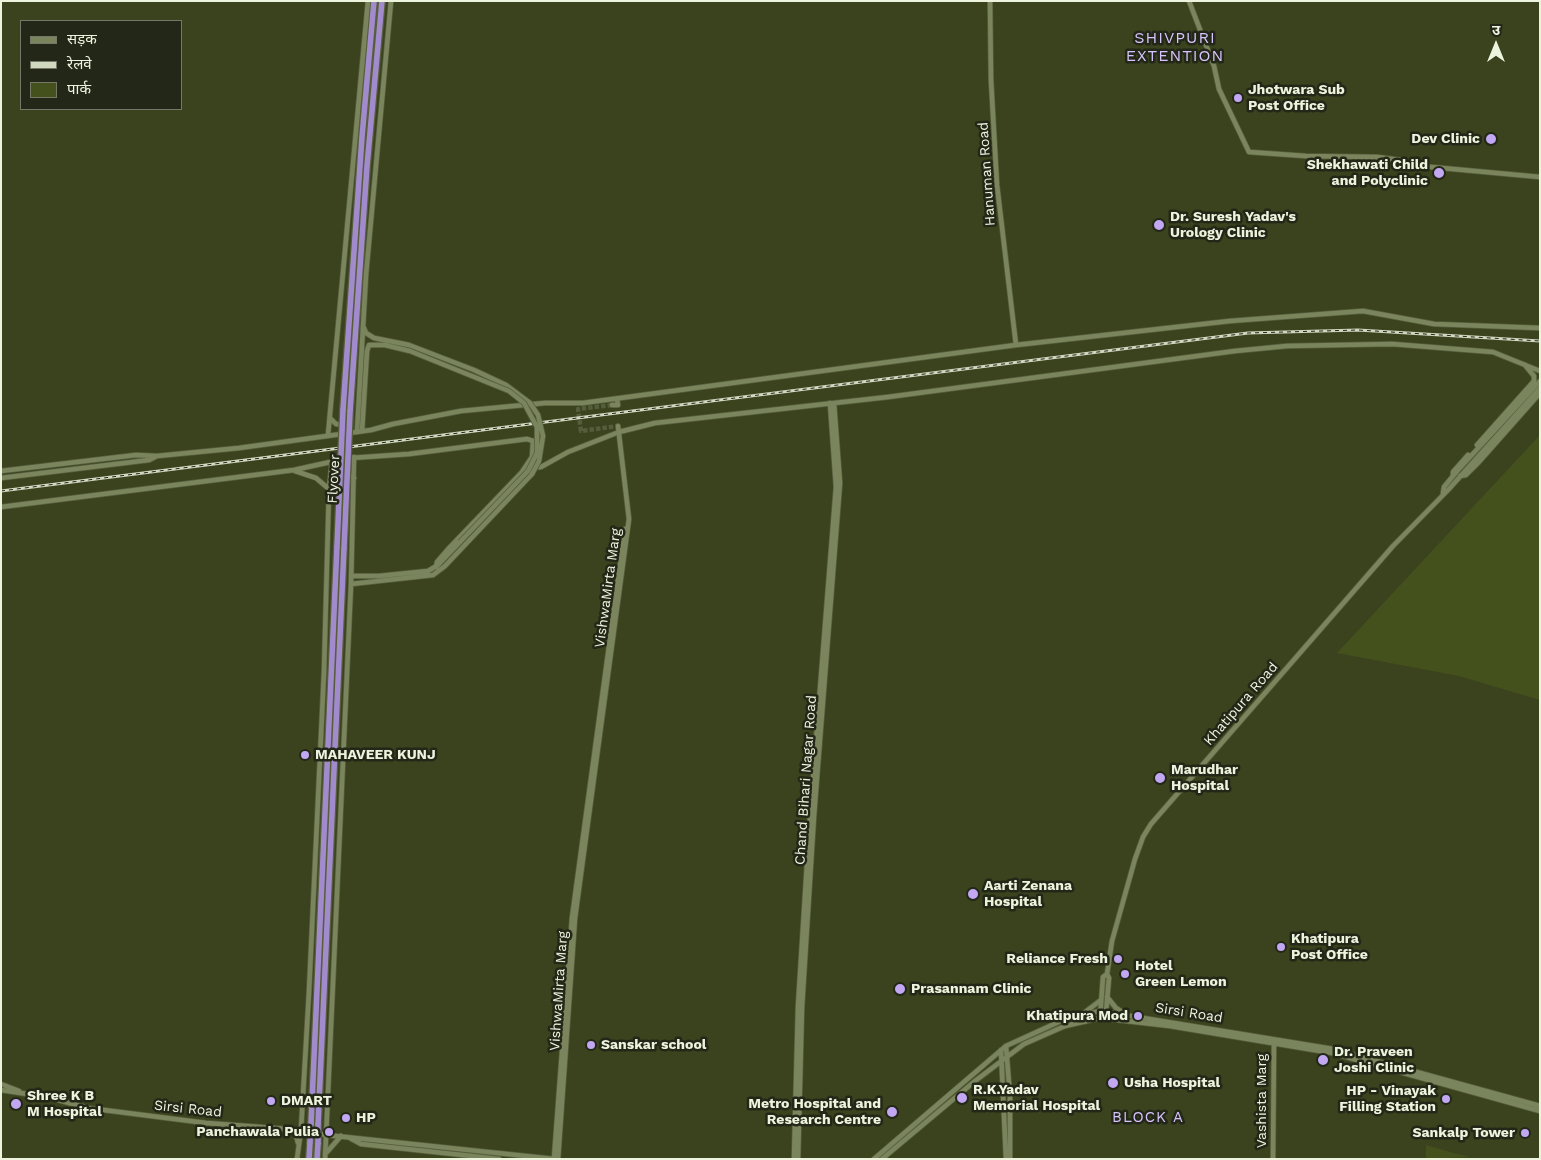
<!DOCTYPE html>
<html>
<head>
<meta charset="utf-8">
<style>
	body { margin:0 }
	#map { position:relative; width:1541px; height:1160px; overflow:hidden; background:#3a431e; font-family:"Work Sans","Noto Sans Devanagari",sans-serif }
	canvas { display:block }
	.frame { position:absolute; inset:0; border:2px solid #edf4de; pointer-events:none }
	.legend { position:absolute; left:20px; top:20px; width:162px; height:90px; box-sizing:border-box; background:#232717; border:1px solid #747967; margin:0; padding:6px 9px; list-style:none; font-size:15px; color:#edf4de }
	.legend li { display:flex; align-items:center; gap:10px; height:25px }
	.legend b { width:25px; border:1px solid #747967 }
	.north { position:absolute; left:1471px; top:20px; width:50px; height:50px; -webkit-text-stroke:4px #232717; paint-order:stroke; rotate:0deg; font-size:14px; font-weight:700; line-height:20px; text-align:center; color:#edf4de }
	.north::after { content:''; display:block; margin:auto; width:18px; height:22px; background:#edf4de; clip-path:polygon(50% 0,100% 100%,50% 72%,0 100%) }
</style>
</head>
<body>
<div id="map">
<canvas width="1541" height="1160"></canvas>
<div class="frame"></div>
<ul class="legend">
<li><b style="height:6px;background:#7b855d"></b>सड़क</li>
<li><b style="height:6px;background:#d1d8c0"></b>रेलवे</li>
<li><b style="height:14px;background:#45511c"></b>पार्क</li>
</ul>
<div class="north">उ</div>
</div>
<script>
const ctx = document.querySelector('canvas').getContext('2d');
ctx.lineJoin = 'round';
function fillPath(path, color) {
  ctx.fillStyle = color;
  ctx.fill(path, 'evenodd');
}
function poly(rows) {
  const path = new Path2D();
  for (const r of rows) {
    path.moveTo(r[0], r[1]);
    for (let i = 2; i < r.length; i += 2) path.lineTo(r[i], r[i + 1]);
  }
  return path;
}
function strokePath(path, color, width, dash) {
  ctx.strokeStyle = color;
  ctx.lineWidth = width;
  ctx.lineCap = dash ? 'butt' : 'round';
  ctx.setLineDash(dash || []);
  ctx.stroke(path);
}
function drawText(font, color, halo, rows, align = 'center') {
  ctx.font = font + ' "Work Sans",sans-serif';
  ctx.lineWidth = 5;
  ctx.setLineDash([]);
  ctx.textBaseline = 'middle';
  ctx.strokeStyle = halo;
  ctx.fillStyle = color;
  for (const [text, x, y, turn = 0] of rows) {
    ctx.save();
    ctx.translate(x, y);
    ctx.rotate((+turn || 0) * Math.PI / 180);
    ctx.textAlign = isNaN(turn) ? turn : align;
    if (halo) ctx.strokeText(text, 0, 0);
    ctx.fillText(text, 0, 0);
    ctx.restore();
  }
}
fillPath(poly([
	[1540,435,1540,700,1459,676,1337,653],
	[1426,1145,1453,1153,1470,1157,1426,1159]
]), '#45511c');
strokePath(poly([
	[612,405,578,409,581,431,618,426]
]), '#555e3b', 4.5, [4.5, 2]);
const secondary = poly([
	[990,1,991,80,997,185,1016,345],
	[1189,1,1214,66,1219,89,1249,152,1306,156,1377,157,1400,160,1409,165,1540,177],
	[364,328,366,333,374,338,409,345,474,370,506,385,530,403],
	[612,405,618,405,617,399],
	[330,418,336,424,343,425],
	[362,431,367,351,369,345,385,345,410,351],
	[357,432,366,275,391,1],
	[328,435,368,1],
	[1477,445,1534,381,1534,376,1525,365],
	[351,458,409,454,527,439,533,441,532,457,522,472,450,547,437,562,436,567],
	[525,468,541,467,568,452,619,432,655,423,888,397,1235,351,1287,346,1392,344,1493,352,1540,371],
	[1,471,136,455,157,456,239,448,371,430,393,424,461,411,545,403,583,403,1016,345,1230,321,1363,311,1434,324,1540,328],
	[295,471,316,478,329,489],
	[332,476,337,472,345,471,354,478],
	[1453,476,1453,472,1468,455],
	[1460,476,1466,475,1478,463,1540,393],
	[1,478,149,460,157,456],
	[1443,493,1444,487,1458,470,1540,381],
	[1,507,294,470,344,459],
	[351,576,379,576,428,571,438,565,460,542],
	[351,584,433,575,445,566,532,474],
	[1107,997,1116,1008,1124,1013],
	[1106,1012,1109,978,1107,974],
	[1084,1013,1101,1000],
	[1100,1018,1103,977,1107,974,1112,941,1135,859,1143,837,1151,824,1393,546,1448,490,1540,388],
	[1006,1046,1010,1096,1010,1159],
	[1001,1050,1006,1159],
	[1,1084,19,1091],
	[1,1090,47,1097,88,1108,206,1123,301,1130,326,1135,554,1159],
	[289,1129,296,1135,298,1143],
	[350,1138,361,1144,499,1159],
	[327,1152,341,1136],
	[297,1159,301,1130,309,992,324,672,329,489,332,461],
	[325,1159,351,584,354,457],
	[554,1159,572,918,625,529],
	[558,1159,575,918,629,519,618,426],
	[794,1159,798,1007,810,816,836,487,830,403],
	[798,1159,802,1007,814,816,840,483,834,403],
	[874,1159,1006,1046,1063,1020,1100,1011,1333,1049,1540,1106],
	[882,1159,975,1081,1024,1044,1065,1026,1100,1018,1170,1026,1332,1053,1540,1111],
	[1273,1159,1274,1042]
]);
const highway = poly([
	[343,410,362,137,374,1],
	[350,412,367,166,382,1],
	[311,1124,337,546],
	[318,1125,344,548],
	[309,1159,310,1142],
	[317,1159,318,1143]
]);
strokePath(secondary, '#575e3c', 6);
strokePath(highway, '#575e3c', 8);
strokePath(secondary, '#7b855d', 4.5);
strokePath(highway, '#a28bcd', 5.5);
const rail = poly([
	[1,491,1248,333,1358,330,1540,341]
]);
strokePath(rail, '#d1d8c0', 3);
strokePath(rail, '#232717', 1, [4]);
const secondaryBridge = poly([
	[410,351,509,391,524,403,537,427,537,453,528,471,460,542],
	[530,403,538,415,543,436,539,461,532,474]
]);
const highwayBridge = poly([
	[337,546,343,410],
	[344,548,350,412],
	[310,1142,311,1124],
	[318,1143,318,1125]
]);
strokePath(secondaryBridge, '#575e3c', 6, []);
strokePath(highwayBridge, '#575e3c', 8, []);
strokePath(secondaryBridge, '#7b855d', 4.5);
strokePath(highwayBridge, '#a28bcd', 5.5);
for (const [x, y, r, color] of [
	[1238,98,5,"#c2a8f2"],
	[1491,139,6,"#c2a8f2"],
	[1439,173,6,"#c2a8f2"],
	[1159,225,6,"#c2a8f2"],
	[305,755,5,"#c2a8f2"],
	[1160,778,6,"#c2a8f2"],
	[973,894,6,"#c2a8f2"],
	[1281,947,5,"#c2a8f2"],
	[1118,959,5,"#c2a8f2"],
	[1125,974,5,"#c2a8f2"],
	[900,989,6,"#c2a8f2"],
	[1138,1016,5,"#c2a8f2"],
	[591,1045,5,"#c2a8f2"],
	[1323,1060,6,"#c2a8f2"],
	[1113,1083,6,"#c2a8f2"],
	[962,1098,6,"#c2a8f2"],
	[1446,1099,5,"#c2a8f2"],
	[271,1101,5,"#c2a8f2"],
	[16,1104,6,"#c2a8f2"],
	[892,1112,6,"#c2a8f2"],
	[346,1118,5,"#c2a8f2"],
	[329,1132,5,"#c2a8f2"],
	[1525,1133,5,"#c2a8f2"]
]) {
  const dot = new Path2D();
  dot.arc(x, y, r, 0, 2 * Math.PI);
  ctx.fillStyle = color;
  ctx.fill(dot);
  strokePath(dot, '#232717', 2);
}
drawText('bold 14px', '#edf4de', '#232717', [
	["Jhotwara Sub",1248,90],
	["Post Office",1248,106],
	["Dev Clinic",1480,139,"right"],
	["Shekhawati Child",1428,165,"right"],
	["and Polyclinic",1428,181,"right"],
	["Dr. Suresh Yadav's",1170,217],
	["Urology Clinic",1170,233],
	["MAHAVEER KUNJ",315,755],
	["Marudhar",1171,770],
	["Hospital",1171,786],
	["Aarti Zenana",984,886],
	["Hospital",984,902],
	["Khatipura",1291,939],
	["Post Office",1291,955],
	["Reliance Fresh",1108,959,"right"],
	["Hotel",1135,966],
	["Green Lemon",1135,982],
	["Prasannam Clinic",911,989],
	["Khatipura Mod",1128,1016,"right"],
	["Sanskar school",601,1045],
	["Dr. Praveen",1334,1052],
	["Joshi Clinic",1334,1068],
	["Usha Hospital",1124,1083],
	["R.K.Yadav",973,1090],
	["Memorial Hospital",973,1106],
	["HP - Vinayak",1436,1091,"right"],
	["Filling Station",1436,1107,"right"],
	["Shree K B",27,1096],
	["M Hospital",27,1112],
	["DMART",281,1101],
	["Metro Hospital and",881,1104,"right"],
	["Research Centre",881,1120,"right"],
	["HP",356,1118],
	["Panchawala Pulia",319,1132,"right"],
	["Sankalp Tower",1515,1133,"right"]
], 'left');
drawText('14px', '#edf4de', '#232717', [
	["Hanuman Road",987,174,-94],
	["Flyover",334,479,-87],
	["VishwaMirta Marg",608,588,-82],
	["Khatipura Road",1241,704,-49],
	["Chand Bihari Nagar Road",806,780,-86],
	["VishwaMirta Marg",559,991,-86],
	["Sirsi Road",1189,1013,9],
	["Vashista Marg",1262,1101,-90],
	["Sirsi Road",188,1109,6]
]);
ctx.letterSpacing = '1px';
drawText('15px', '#d7c4fc', '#232717', [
	["BLOCK A",1148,1118]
]);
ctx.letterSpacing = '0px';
ctx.letterSpacing = '1px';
drawText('16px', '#d7c4fc', '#232717', [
	["SHIVPURI",1175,38],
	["EXTENTION",1175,56]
]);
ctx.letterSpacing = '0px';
</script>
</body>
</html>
